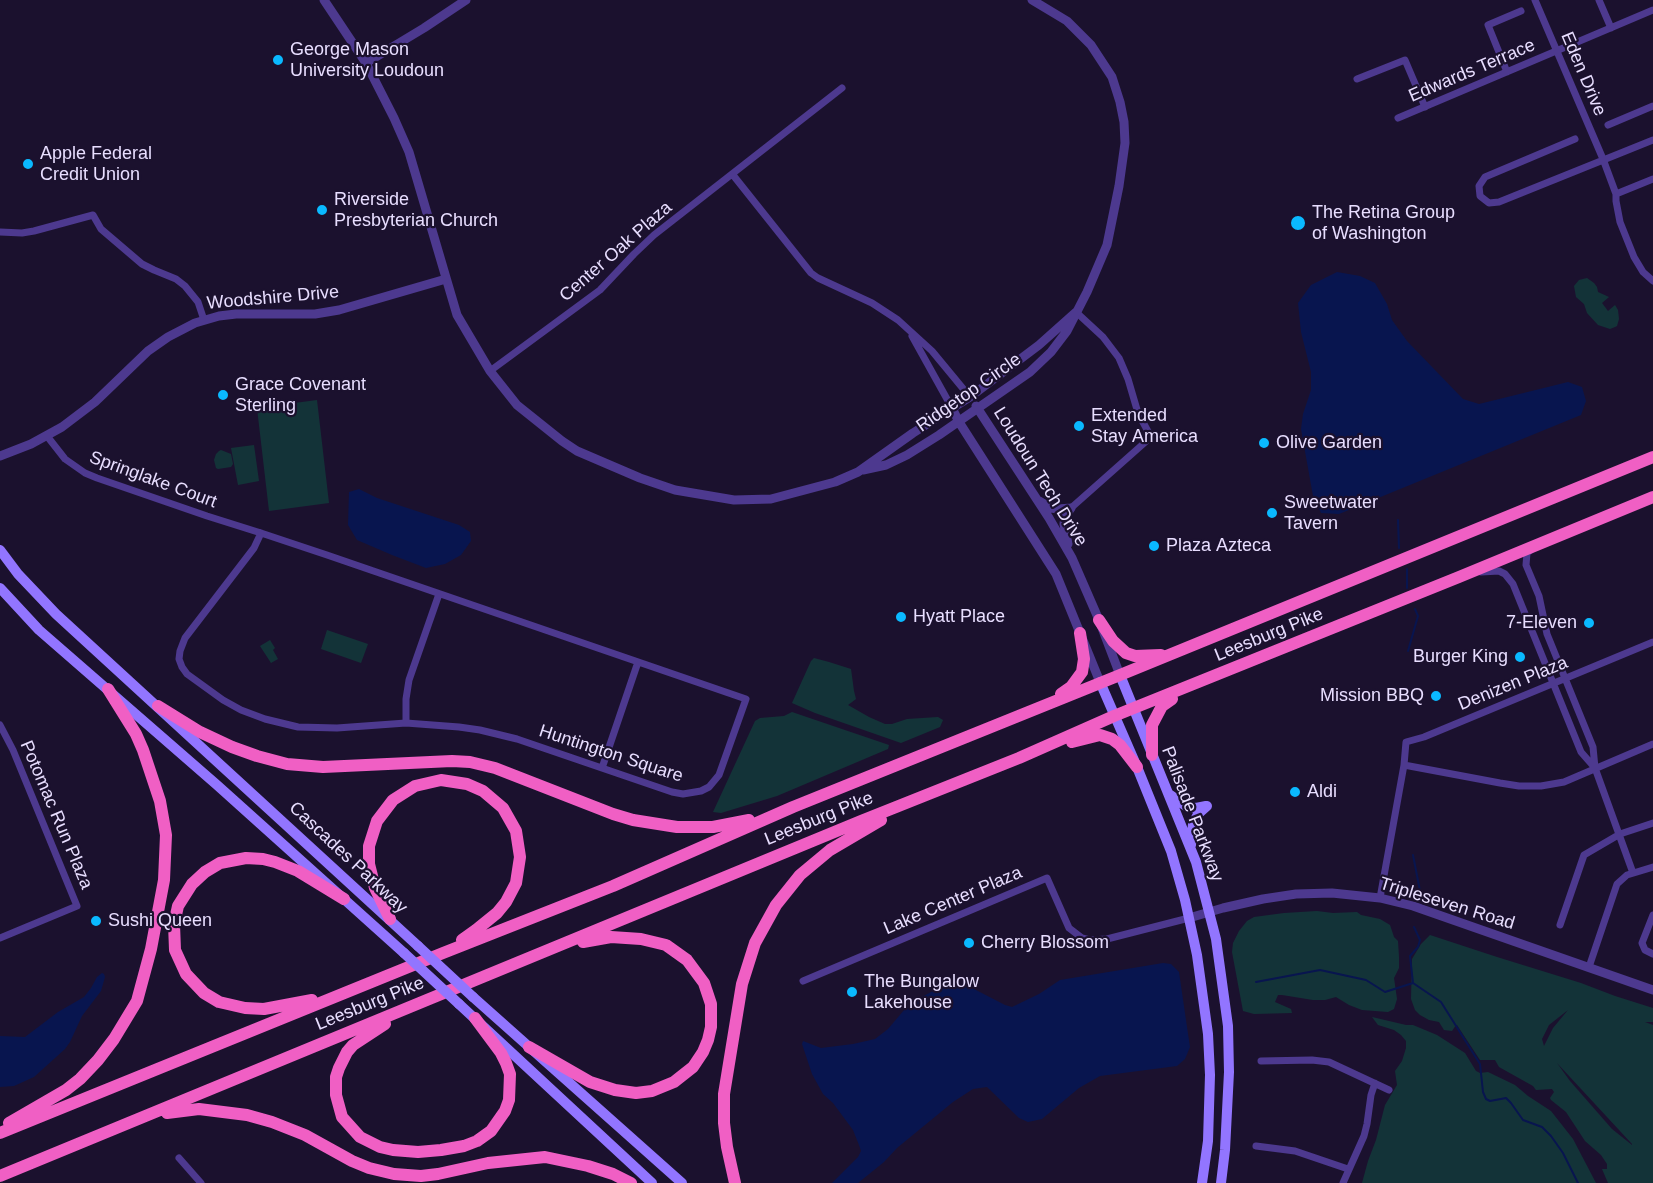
<!DOCTYPE html>
<html>
<head>
<meta charset="utf-8">
<style>
	body { margin:0 }
	canvas { display:block; background:#1b112e }
</style>
</head>
<body>
<canvas width="1653" height="1183"></canvas>
<script>
const ctx = document.querySelector('canvas').getContext('2d');
ctx.lineJoin = 'round';
function fillPath(path, color) {
  ctx.fillStyle = color;
  ctx.fill(path, 'evenodd');
}
function poly(rows) {
  const path = new Path2D();
  for (const r of rows) {
    path.moveTo(r[0], r[1]);
    for (let i = 2; i < r.length; i += 2) path.lineTo(r[i], r[i + 1]);
  }
  return path;
}
function strokePath(path, color, width, dash) {
  ctx.strokeStyle = color;
  ctx.lineWidth = width;
  ctx.lineCap = dash ? 'butt' : 'round';
  ctx.setLineDash(dash || []);
  ctx.stroke(path);
}
function drawText(font, color, halo, rows, align = 'center') {
  ctx.font = font + ' Helvetica,sans-serif';
  ctx.lineWidth = 4.5;
  ctx.setLineDash([]);
  ctx.textBaseline = 'middle';
  ctx.strokeStyle = halo;
  ctx.fillStyle = color;
  for (const [text, x, y, turn = 0] of rows) {
    ctx.save();
    ctx.translate(x, y);
    ctx.rotate((+turn || 0) * Math.PI / 180);
    ctx.textAlign = isNaN(turn) ? turn : align;
    if (halo) ctx.strokeText(text, 0, 0);
    ctx.fillText(text, 0, 0);
    ctx.restore();
  }
}
fillPath(poly([
	[1587,278,1594,283,1597,287,1598,292,1609,297,1602,303,1608,311,1615,305,1618,310,1619,319,1617,326,1615,327,1610,329,1598,325,1587,313,1584,304,1576,297,1574,286,1579,280],
	[317,400,329,503,269,511,257,408],
	[254,445,259,481,238,485,231,448],
	[221,450,231,454,233,464,231,467,218,469,216,468,214,460,216,454,219,451],
	[327,630,368,644,361,663,321,649],
	[270,640,275,648,273,650,278,659,271,663,260,646],
	[814,658,829,662,851,669,854,691,856,699,848,705,869,717,885,724,892,724,907,719,938,717,943,720,940,727,901,743,815,713,792,703,811,661],
	[792,712,889,745,888,749,777,796,721,813,713,812,755,721,760,718,784,716],
	[1317,911,1333,913,1357,912,1361,915,1380,919,1390,925,1394,937,1398,941,1399,957,1399,968,1394,978,1397,999,1394,1009,1388,1012,1362,1010,1349,1005,1336,997,1325,1000,1313,1000,1282,995,1278,995,1275,1002,1291,1009,1292,1013,1254,1014,1243,1011,1232,952,1233,943,1239,931,1247,921,1254,917,1284,913],
	[1430,935,1497,957,1581,983,1615,996,1653,1008,1653,1022,1645,1022,1653,1025,1653,1183,1608,1183,1602,1169,1607,1169,1607,1164,1601,1155,1585,1141,1566,1112,1551,1100,1550,1098,1554,1092,1552,1089,1536,1090,1533,1086,1499,1067,1495,1060,1480,1060,1457,1025,1456,1025,1452,1031,1444,1030,1439,1022,1429,1020,1420,1015,1415,1010,1411,999,1412,959,1421,944],
	[1568,1010,1553,1028,1544,1046,1542,1039,1549,1025],
	[1557,1063,1632,1144,1632,1145,1612,1129,1570,1081],
	[1372,1017,1406,1025,1413,1025,1437,1035,1465,1053,1476,1071,1480,1073,1488,1072,1515,1085,1528,1096,1551,1111,1573,1139,1596,1183,1362,1183,1368,1161,1376,1140,1385,1105,1397,1085,1395,1071,1402,1061,1406,1048,1406,1041,1401,1035,1394,1030,1378,1025]
]), '#133338');
fillPath(poly([
	[1337,272,1360,276,1375,283,1387,304,1392,320,1407,341,1463,399,1479,404,1568,382,1582,387,1586,401,1581,415,1339,514,1321,513,1313,496,1301,429,1303,414,1311,390,1311,372,1301,332,1298,303,1311,285],
	[359,489,377,498,459,525,470,532,471,541,461,555,445,564,426,568,392,555,357,540,348,525,349,492],
	[1163,963,1171,964,1179,972,1187,1027,1190,1047,1185,1059,1177,1066,1100,1076,1079,1088,1042,1119,1028,1122,1019,1118,987,1087,973,1089,953,1102,897,1148,884,1162,858,1183,832,1183,858,1157,861,1151,859,1145,853,1130,833,1103,823,1094,812,1074,802,1044,803,1041,821,1048,853,1044,875,1039,888,1029,910,1003,935,990,945,987,957,985,974,989,1005,1005,1012,1007,1039,994,1060,980],
	[102,973,104,974,105,977,101,991,82,1016,70,1042,65,1049,34,1077,14,1086,0,1087,0,1036,25,1037,58,1012,84,997,91,988,97,977]
]), '#08154f');
strokePath(poly([
	[1398,520,1399,548],
	[1407,588,1407,569],
	[1408,651,1418,616,1415,609],
	[1413,855,1420,891],
	[1414,927,1420,940,1418,947,1410,956,1413,983,1441,1002,1480,1064,1483,1092,1486,1099,1490,1101,1506,1098,1511,1103,1523,1120,1542,1127,1551,1136,1563,1153,1578,1183],
	[1256,982,1320,970,1366,980,1385,992,1413,983]
]), '#08154f', 2);
strokePath(poly([
	[1535,0,1603,159,1616,194,1616,201,1620,222,1634,257,1643,272,1653,281],
	[1599,0,1611,28],
	[1507,72,1488,25,1521,11],
	[1357,79,1405,60,1425,107],
	[1398,118,1653,10],
	[1608,125,1653,106],
	[1575,139,1485,177,1479,186,1480,196,1489,203,1499,202,1653,140],
	[733,175,811,273,818,278,872,303,898,320,932,351,970,397],
	[1616,194,1653,179],
	[0,232,22,233,34,231,93,215,101,229,142,264,154,270,176,279,185,286,198,302,204,320],
	[912,336,952,408],
	[490,371,600,290,634,254,654,235,842,88],
	[47,436,65,459,85,473,97,478,207,516,261,533,327,555,746,699,719,775,709,787,701,791,683,794,672,792,517,739,480,730,459,727,406,723,337,728,298,727,265,719,241,710,223,700,187,674,182,667,179,659,180,651,185,638,254,548,261,533],
	[1071,508,1151,437,1138,413,1128,379,1119,358,1103,337,1076,312],
	[1531,550,1527,553,1526,565,1539,596,1547,634,1593,747,1595,768,1633,873],
	[1481,572,1499,571,1505,574,1513,584,1581,752,1595,768],
	[406,723,406,699,409,680,439,594],
	[0,725,13,750,77,906,0,938],
	[1404,765,1406,742,1424,737,1653,642],
	[602,768,638,662],
	[1380,898,1404,765,1500,783,1519,786,1541,786,1564,782,1653,744],
	[1653,915,1642,943,1645,950,1653,954],
	[1560,925,1584,855,1620,834,1653,823],
	[1589,967,1617,884,1627,875,1653,867],
	[803,981,1047,878,1069,928,1082,938,1090,940,1107,939,1189,918],
	[1261,1061,1312,1060,1329,1062,1389,1090],
	[1256,1146,1295,1151,1348,1169],
	[179,1158,201,1183],
	[1343,1183,1364,1136,1367,1124,1371,1095,1375,1083]
]), '#4d398f', 7);
strokePath(poly([
	[324,0,366,63,394,118,409,152,457,315,490,371,517,405,562,441,577,451,640,478,675,490,734,500,771,499,835,482,858,472,913,433,970,397,1039,345,1076,312],
	[366,63,424,28,466,0],
	[976,406,1049,518,1072,558,1099,620,1120,675],
	[952,408,959,422,1056,574,1100,682],
	[0,456,31,444,62,427,95,402,148,351,168,337,195,323,219,316,236,314,315,314,339,310,446,279],
	[863,470,886,465,907,455,939,435,1030,372,1051,352,1067,331,1087,292,1107,245,1119,186,1125,143,1124,122,1120,102,1112,77,1091,45,1067,21,1032,0],
	[1039,501,1051,508,1058,509,1071,508],
	[1068,544,1064,524,1065,516,1071,508],
	[1189,918,1223,908,1263,899,1296,894,1332,893,1380,898,1413,906,1653,990]
]), '#4d398f', 9);
strokePath(poly([
	[0,550,18,574,56,614,418,946],
	[0,588,39,630,217,785,404,953],
	[1120,675,1196,862,1216,939,1228,1026,1229,1072,1225,1150,1221,1183],
	[1100,682,1137,767,1171,851,1185,900,1197,955,1208,1034,1210,1075,1208,1141,1202,1183],
	[1169,794,1187,807,1196,808,1206,806],
	[1191,845,1193,824,1198,814,1207,806],
	[473,997,682,1183],
	[459,1004,652,1183]
]), '#9275ff', 10);
strokePath(poly([
	[1099,620,1113,641,1126,653,1135,656,1161,655],
	[1061,694,1071,687,1082,672,1084,659,1080,633],
	[158,706,200,732,232,747,257,756,287,764,323,767,452,761,470,762,495,768,613,814,633,820,677,827,713,827,749,820],
	[1072,742,1100,735,1112,739,1120,745,1137,767],
	[1152,755,1152,725,1162,706,1172,699],
	[390,919,375,888,369,864,369,846,377,821,393,800,415,786,441,780,467,784,483,791,503,808,516,831,520,857,516,883,506,902,497,913,476,930,462,940],
	[312,1000,264,1009,245,1008,219,1002,204,993,186,974,175,950,174,924,178,906,192,884,205,872,220,863,246,858,263,859,275,862,298,871,344,899],
	[385,1024,353,1045,347,1052,339,1068,336,1077,336,1095,342,1117,360,1137,380,1147,393,1150,418,1152,441,1150,464,1146,477,1141,491,1131,505,1111,509,1100,510,1074,506,1063,501,1053,475,1018],
	[529,1047,590,1082,615,1090,636,1093,652,1091,674,1082,693,1067,703,1052,708,1040,711,1027,711,1004,704,983,687,960,666,945,641,939,611,937,583,942],
	[167,1113,199,1109,247,1115,272,1122,305,1135,352,1161,369,1168,394,1174,421,1176,438,1174,488,1163,545,1157,588,1166,613,1174,631,1183],
	[9,1123,66,1090,80,1079,98,1060,114,1039,137,1001,151,949,164,880,166,835,160,801,143,750,136,734,108,689],
	[0,1133,443,953,613,886,793,807,1120,675,1653,457],
	[0,1176,861,821,1019,758,1114,716,1459,577,1653,497],
	[735,1183,727,1147,724,1123,724,1094,742,984,755,943,776,905,800,875,830,850,881,820]
]), '#f05fc4', 12);
strokePath(poly([
	[418,946,473,997],
	[404,953,459,1004]
]), '#9275ff', 10);
for (const [x, y, r, color] of [
	[278,60,6,"#0ab9ff"],
	[28,164,6,"#0ab9ff"],
	[322,210,6,"#0ab9ff"],
	[1298,223,8,"#0ab9ff"],
	[223,395,6,"#0ab9ff"],
	[1079,426,6,"#0ab9ff"],
	[1264,443,6,"#0ab9ff"],
	[1272,513,6,"#0ab9ff"],
	[1154,546,6,"#0ab9ff"],
	[901,617,6,"#0ab9ff"],
	[1589,623,6,"#0ab9ff"],
	[1520,657,6,"#0ab9ff"],
	[1436,696,6,"#0ab9ff"],
	[1295,792,6,"#0ab9ff"],
	[96,921,6,"#0ab9ff"],
	[969,943,6,"#0ab9ff"],
	[852,992,6,"#0ab9ff"]
]) {
  const dot = new Path2D();
  dot.arc(x, y, r, 0, 2 * Math.PI);
  ctx.fillStyle = color;
  ctx.fill(dot);
  strokePath(dot, '#1b112e', 2);
}
drawText('18px', '#e8deff', '#1b112e', [
	["George Mason",290,50],
	["University Loudoun",290,71],
	["Apple Federal",40,154],
	["Credit Union",40,175],
	["Riverside",334,200],
	["Presbyterian Church",334,221],
	["The Retina Group",1312,213],
	["of Washington",1312,234],
	["Grace Covenant",235,385],
	["Sterling",235,406],
	["Extended",1091,416],
	["Stay America",1091,437],
	["Olive Garden",1276,443],
	["Sweetwater",1284,503],
	["Tavern",1284,524],
	["Plaza Azteca",1166,546],
	["Hyatt Place",913,617],
	["7-Eleven",1577,623,"right"],
	["Burger King",1508,657,"right"],
	["Mission BBQ",1424,696,"right"],
	["Aldi",1307,792],
	["Sushi Queen",108,921],
	["Cherry Blossom",981,943],
	["The Bungalow",864,982],
	["Lakehouse",864,1003]
], 'left');
drawText('18px', '#e8deff', '#1b112e', [
	["Edwards Terrace",1472,71,-23],
	["Eden Drive",1583,74,67],
	["Center Oak Plaza",616,252,-41],
	["Woodshire Drive",273,298,-5],
	["Ridgetop Circle",969,393,-35],
	["Loudoun Tech Drive",1040,477,58],
	["Springlake Court",153,480,20],
	["Leesburg Pike",1269,635,-22],
	["Denizen Plaza",1513,684,-22],
	["Huntington Square",611,754,18],
	["Palisade Parkway",1192,814,69],
	["Potomac Run Plaza",56,815,67],
	["Leesburg Pike",819,819,-22],
	["Cascades Parkway",348,858,43],
	["Lake Center Plaza",953,901,-23],
	["Tripleseven Road",1447,904,17],
	["Leesburg Pike",370,1004,-22]
]);
</script>
</body>
</html>
